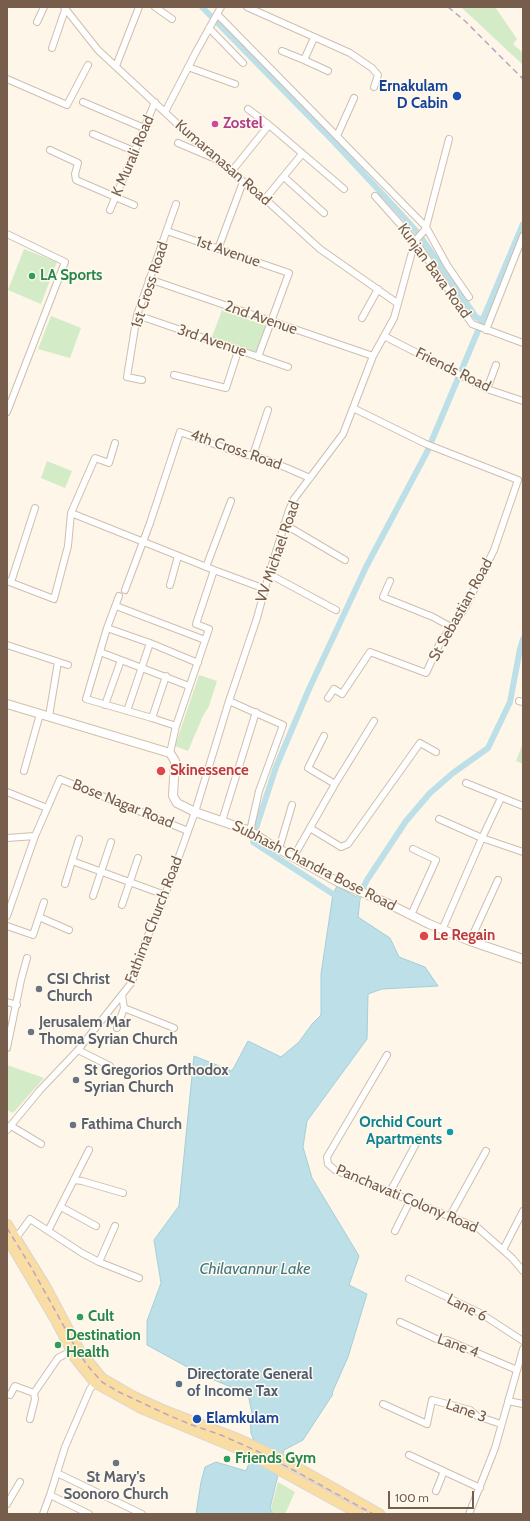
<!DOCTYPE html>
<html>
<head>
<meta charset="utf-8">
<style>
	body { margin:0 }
	#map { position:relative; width:530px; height:1521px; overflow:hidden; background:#fdf6e9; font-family:Cabin,sans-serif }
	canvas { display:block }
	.frame { position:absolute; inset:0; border:8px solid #775d4c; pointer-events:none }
	.scale { position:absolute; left:388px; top:1491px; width:86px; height:18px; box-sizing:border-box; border:2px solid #775d4c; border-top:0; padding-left:5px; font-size:12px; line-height:14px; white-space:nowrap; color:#775d4c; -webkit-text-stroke:3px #fffaef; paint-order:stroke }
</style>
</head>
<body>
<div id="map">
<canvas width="530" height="1521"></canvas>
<div class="frame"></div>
<div class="scale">100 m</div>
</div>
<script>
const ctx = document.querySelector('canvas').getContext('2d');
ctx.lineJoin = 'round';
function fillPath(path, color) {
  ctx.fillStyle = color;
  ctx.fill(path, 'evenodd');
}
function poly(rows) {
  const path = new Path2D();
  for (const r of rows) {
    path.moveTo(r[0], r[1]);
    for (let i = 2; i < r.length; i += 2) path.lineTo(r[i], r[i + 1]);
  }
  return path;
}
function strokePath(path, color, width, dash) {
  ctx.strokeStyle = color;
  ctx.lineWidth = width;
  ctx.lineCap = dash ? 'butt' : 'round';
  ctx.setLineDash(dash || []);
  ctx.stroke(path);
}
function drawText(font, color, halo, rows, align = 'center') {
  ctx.font = font + ' Cabin,sans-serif';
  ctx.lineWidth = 3;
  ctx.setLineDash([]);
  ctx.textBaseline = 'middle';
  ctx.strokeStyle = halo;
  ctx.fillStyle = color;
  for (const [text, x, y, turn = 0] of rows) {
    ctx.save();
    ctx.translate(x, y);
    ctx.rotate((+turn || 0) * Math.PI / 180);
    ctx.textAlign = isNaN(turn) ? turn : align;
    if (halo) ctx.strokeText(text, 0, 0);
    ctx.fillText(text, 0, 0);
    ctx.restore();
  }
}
fillPath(poly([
	[461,7,495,7,517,39,513,44,523,53,523,65],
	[24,249,57,262,41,304,8,290],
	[222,310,266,326,257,351,255,352,212,337],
	[51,316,81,328,70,358,38,349],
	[47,461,72,471,65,488,41,478],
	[199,675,217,681,209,706,203,716,188,751,175,746],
	[523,743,523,764,516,761],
	[7,1065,44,1078,13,1113,7,1110],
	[278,1482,295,1492,285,1514,274,1514,271,1508]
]), '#d4ebc7');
const water = poly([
	[337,886,360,899,358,917,390,938,399,957,425,967,438,986,382,989,368,994,367,1039,307,1121,303,1147,312,1178,359,1256,349,1285,367,1294,348,1357,332,1393,333,1394,303,1440,284,1450,270,1508,273,1514,196,1514,201,1482,205,1467,216,1462,246,1471,256,1446,251,1433,250,1418,252,1413,248,1394,202,1375,147,1345,147,1321,161,1283,154,1240,179,1206,194,1056,232,1071,248,1041,281,1057,299,1042,312,1024,321,1015,321,974,333,894,337,886]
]);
fillPath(water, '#bddfe7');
strokePath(water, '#a3ced9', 1);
strokePath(poly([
	[202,7,334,142,400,213,418,233,476,317,482,320],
	[333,894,253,842,257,825,276,767,309,689,366,567,427,452,523,224],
	[358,898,367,880,406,821,430,793,453,773,488,748,510,702,520,649,523,639]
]), '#bddfe7', 6);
const street = poly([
	[64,7,98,50,214,158,265,199,320,249,397,303],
	[155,7,172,19],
	[247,7,350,53,372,68,378,75,374,87],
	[218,15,426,227,447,265,469,297],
	[37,22,44,7],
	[209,28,243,63],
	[52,48,66,7],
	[282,51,304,60,314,38],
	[304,60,328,71],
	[116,66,139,7],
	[188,67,235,84],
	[7,79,67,105,88,65],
	[83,102,144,128],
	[248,109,269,125,344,189],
	[165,112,196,52,221,7],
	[93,134,134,151],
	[337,136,354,98],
	[178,143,211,157],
	[50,150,78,163,75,174,76,180,134,205],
	[231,172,269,125],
	[284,177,324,213],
	[375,196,415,241,472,324,523,343],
	[265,199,302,154],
	[110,210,155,102],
	[167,231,289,273,258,357],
	[7,234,65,262,7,412],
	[218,249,243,182],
	[149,279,373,356],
	[137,315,288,367],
	[362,318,378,289],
	[486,330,523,236],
	[384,336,487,389,523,401],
	[174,375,226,388,238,351],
	[142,380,127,377,137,315,176,204],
	[487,389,496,365],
	[253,455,268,410],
	[71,513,214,570,265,589],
	[284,524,345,560],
	[206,567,231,501],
	[269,574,336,610],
	[7,581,54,599,68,546,71,513,95,458,109,463,115,443],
	[390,581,383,597,433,617,451,627],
	[11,582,35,508],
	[170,585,178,556],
	[125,590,150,523,180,432,245,455,253,455,287,468,310,478],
	[119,596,107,628,86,699,152,718,176,726],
	[116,606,205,640],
	[107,628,150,643,198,663],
	[7,645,68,665],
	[100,652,189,686],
	[328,698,334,689,342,694,370,652,426,673,440,643,465,608,494,550,518,480,426,444,353,408],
	[229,701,283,725,259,791,250,831],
	[519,701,523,702],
	[105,705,121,660],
	[127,711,150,643],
	[49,716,58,662],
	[152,718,166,676],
	[324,736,308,768,335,784],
	[170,753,176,726,209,629,196,624,214,570],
	[24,771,40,714],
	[466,783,523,806],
	[7,792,47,808],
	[439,819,482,838,523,852],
	[222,821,256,712],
	[310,828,341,847,348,844,420,743,436,752],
	[7,838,35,836],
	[79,839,72,861,165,895],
	[279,849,292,805],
	[294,856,335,784,374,721],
	[65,884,72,861],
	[93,896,111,842],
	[122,905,138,858],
	[411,915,436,860,413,849],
	[7,916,35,836,60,779,188,831],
	[39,917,69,930],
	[7,926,33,935,44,902],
	[442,930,482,838,501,798],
	[470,941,498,880],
	[7,1002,17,1005],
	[124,1008,174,1028],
	[117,1028,124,1008,122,995],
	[7,1048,21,980,27,958],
	[78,1050,110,1066],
	[387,1055,327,1157,328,1164,335,1170,478,1228,512,1258,523,1271],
	[11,1126,41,1144],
	[7,1130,40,1090,78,1050,132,982,144,945,165,895,195,812,229,701,257,618,269,574,289,510,294,499,343,434,373,356,394,318,415,241,424,231,426,227,449,139],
	[74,1180,82,1181,123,1193],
	[390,1192,419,1138],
	[61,1207,96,1226],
	[450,1216,486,1151],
	[48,1231,89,1150],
	[395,1231,410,1201],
	[16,1238,30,1219,82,1253,99,1262,139,1278],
	[503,1250,523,1211],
	[99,1262,115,1226],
	[409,1279,480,1313,523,1341],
	[400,1322,441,1341,447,1340,517,1370],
	[7,1394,10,1395,15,1386,34,1393],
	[508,1401,523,1404],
	[383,1404,427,1424,432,1400,470,1410,477,1416,501,1424],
	[30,1419,35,1399,34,1393,58,1358,71,1351],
	[409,1455,480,1488],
	[57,1473,142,1514],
	[436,1491,444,1471],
	[50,1495,89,1514],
	[7,1504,20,1482],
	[43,1514,50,1495,65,1447,90,1389,95,1383],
	[469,1514,495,1448,523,1349]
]);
const secondary = poly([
	[7,704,170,753,175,761,173,796,177,803,195,812,250,831,268,843,338,882,387,903,429,924,470,941,523,959]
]);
const primary = poly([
	[7,1224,46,1287,80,1351,102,1378,133,1396,166,1411,241,1440,286,1461,380,1514],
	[7,1238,56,1321,75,1358,95,1383,142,1409,248,1453,359,1514]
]);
strokePath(street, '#cfbeae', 8);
strokePath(secondary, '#d2bfac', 10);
strokePath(primary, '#dcd5d0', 11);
strokePath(street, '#fff', 6);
strokePath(secondary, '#fff', 8);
strokePath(primary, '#fadda2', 9);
strokePath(poly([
	[448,7,465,21,523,79],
	[7,1228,31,1267,77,1350,87,1365,102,1382,119,1392,168,1415,192,1425,221,1435,257,1451,297,1472,373,1514]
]), '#b9a6c7', 1.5, [6, 4]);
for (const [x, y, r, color] of [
	[457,96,5,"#1a4fb4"],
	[215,124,4,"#d1479c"],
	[32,276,4,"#2e9e5b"],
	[161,771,5,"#e0444e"],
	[424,936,5,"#e0444e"],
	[39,989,4,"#6b7280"],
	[31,1032,4,"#6b7280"],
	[76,1080,4,"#6b7280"],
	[73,1125,4,"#6b7280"],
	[450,1132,4,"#0f9aa8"],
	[80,1317,4,"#2e9e5b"],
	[58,1345,4,"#2e9e5b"],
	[179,1384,4,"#5c6f8a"],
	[197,1419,5,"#1a4fb4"],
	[227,1459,4,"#2e9e5b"],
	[116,1463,4,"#6b7280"]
]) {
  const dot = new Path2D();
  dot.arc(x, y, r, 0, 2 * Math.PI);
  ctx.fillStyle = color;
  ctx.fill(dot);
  strokePath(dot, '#fffaef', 1.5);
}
drawText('bold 15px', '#164399', '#fffaef', [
	["Ernakulam",448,87],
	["D Cabin",448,104],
	["Elamkulam",206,1419,"left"]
], 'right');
drawText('bold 15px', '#b23c85', '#fffaef', [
	["Zostel",223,124]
], 'left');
drawText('15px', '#775d4c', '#fffaef', [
	["K Murali Road",133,156,-67],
	["Kumaranasan Road",223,163,41],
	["1st Avenue",228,252,19],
	["Kunjan Bava Road",434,271,54],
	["1st Cross Road",150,285,-72],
	["2nd Avenue",261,318,19],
	["3rd Avenue",212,341,19],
	["Friends Road",453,370,26],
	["4th Cross Road",236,450,19],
	["VV Michael Road",278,552,-71],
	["St Sebastian Road",461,610,-61],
	["Bose Nagar Road",123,804,22],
	["Subhash Chandra Bose Road",314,866,27],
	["Fathima Church Road",154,920,-69],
	["Panchavati Colony Road",407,1199,23],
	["Lane 6",467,1308,27],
	["Lane 4",458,1346,20],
	["Lane 3",466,1411,20]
]);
drawText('bold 15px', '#27864d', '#fffaef', [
	["LA Sports",40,276],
	["Cult",88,1317],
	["Destination",66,1336],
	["Health",66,1353],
	["Friends Gym",235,1459]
], 'left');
drawText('bold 15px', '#be3a42', '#fffaef', [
	["Skinessence",170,771],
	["Le Regain",433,936]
], 'left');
drawText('bold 15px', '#5b616d', '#fffaef', [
	["CSI Christ",47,980],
	["Church",47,997],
	["Jerusalem Mar",39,1023],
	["Thoma Syrian Church",39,1040],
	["St Gregorios Orthodox",84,1071],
	["Syrian Church",84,1088],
	["Fathima Church",81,1125],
	["St Mary's",116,1478,"center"],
	["Soonoro Church",116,1495,"center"]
], 'left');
drawText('bold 15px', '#0d838f', '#fffaef', [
	["Orchid Court",442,1123],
	["Apartments",442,1140]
], 'right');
drawText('bold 15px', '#4e5e75', '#fffaef', [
	["Directorate General",187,1375],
	["of Income Tax",187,1392]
], 'left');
drawText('italic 16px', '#427683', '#fffaef', [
	["Chilavannur Lake",255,1269]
]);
</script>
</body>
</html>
